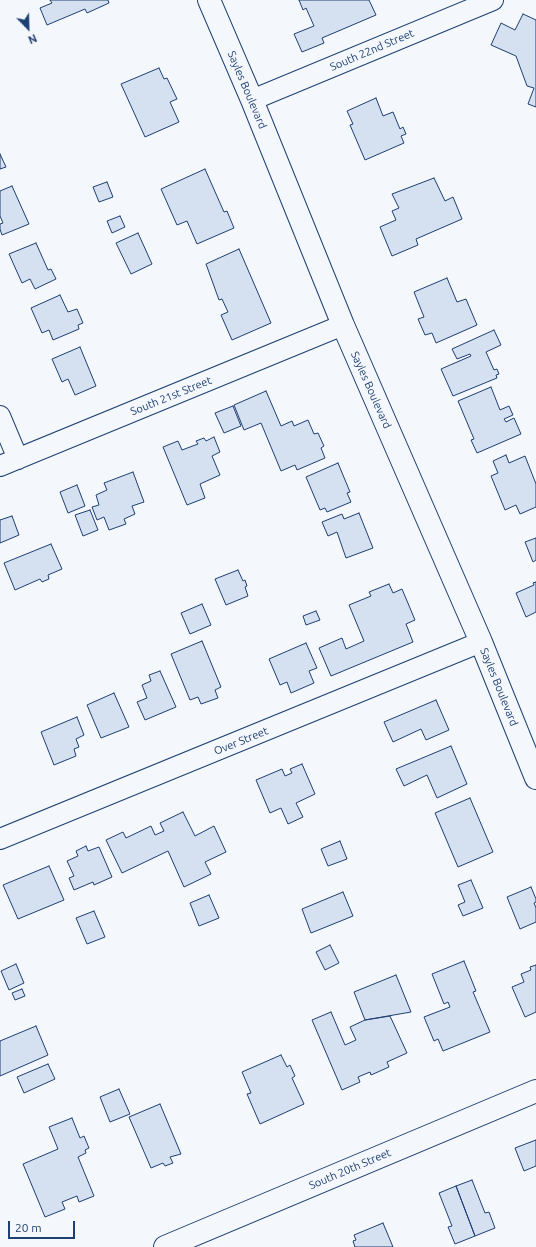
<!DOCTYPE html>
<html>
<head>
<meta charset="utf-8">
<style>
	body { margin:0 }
	#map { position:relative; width:536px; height:1247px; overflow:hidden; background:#f4f7fb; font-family:Ubuntu,sans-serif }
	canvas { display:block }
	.north { position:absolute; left:8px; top:8px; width:40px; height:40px; -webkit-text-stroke:3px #f4f7fb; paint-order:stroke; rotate:157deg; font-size:11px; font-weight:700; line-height:16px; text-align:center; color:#1d3f73 }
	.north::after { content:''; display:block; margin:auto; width:14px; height:18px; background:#1d3f73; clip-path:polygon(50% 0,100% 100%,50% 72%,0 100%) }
	.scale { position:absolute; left:8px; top:1221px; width:67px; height:18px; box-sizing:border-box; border:2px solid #1d3f73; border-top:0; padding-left:5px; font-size:12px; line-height:14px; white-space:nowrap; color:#1d3f73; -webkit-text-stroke:3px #f4f7fb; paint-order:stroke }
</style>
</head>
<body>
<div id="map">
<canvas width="536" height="1247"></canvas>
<div class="north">N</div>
<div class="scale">20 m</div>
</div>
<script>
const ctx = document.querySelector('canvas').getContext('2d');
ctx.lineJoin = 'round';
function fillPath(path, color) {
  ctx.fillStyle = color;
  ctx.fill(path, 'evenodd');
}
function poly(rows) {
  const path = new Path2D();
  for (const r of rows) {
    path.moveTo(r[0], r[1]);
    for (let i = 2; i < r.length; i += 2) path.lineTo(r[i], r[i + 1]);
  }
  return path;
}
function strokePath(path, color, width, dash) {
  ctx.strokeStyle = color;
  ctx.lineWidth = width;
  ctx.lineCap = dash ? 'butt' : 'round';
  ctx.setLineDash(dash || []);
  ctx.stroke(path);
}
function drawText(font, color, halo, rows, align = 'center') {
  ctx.font = font + ' Ubuntu,sans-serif';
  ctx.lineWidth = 3;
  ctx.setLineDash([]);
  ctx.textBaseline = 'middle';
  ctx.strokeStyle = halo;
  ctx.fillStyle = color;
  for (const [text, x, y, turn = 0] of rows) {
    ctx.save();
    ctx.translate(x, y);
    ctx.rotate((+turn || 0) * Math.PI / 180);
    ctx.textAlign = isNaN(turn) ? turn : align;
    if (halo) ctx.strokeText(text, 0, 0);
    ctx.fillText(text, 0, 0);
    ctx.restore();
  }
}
const building = poly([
	[50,0,108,0,109,3,87,13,85,9,47,25,40,8,52,3,50,0],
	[299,0,369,0,376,15,322,38,324,43,302,52,294,34,314,26,306,8,303,10,299,0],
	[523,14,536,20,536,107,528,104,534,88,527,86,516,56,491,45,501,23,515,30,523,14],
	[159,68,164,79,167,78,177,99,170,102,179,122,145,137,121,84,159,68],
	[376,98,383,116,393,112,400,129,403,127,406,134,401,136,404,143,365,160,350,125,353,124,347,111,376,98],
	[0,154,6,167,0,169,0,154],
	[205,169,224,212,227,211,234,228,197,244,187,221,177,225,161,189,205,169],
	[434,178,445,201,453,197,462,219,416,239,418,245,392,256,380,227,396,220,392,211,399,208,392,194,434,178],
	[107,182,113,197,99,202,93,187,107,182],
	[12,186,29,224,2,235,0,229,0,224,3,223,0,216,0,191,12,186],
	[120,216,125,227,112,233,107,221,120,216],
	[138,233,152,264,131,274,116,243,138,233],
	[36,243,48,270,51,269,56,279,35,289,30,279,22,283,9,254,36,243],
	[239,249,271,323,232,340,221,315,228,312,222,299,219,300,206,264,239,249],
	[447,278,457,302,466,299,477,325,436,343,432,333,425,335,418,319,424,317,414,292,447,278],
	[60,295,68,312,77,309,83,323,78,325,79,329,53,340,49,330,42,333,31,308,60,295],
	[494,330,501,345,486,352,494,370,497,369,499,374,496,375,497,378,453,396,441,369,471,356,470,354,457,359,452,349,494,330],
	[80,347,96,386,75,395,68,379,62,382,52,359,80,347],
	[491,387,500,410,509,406,513,415,504,419,506,422,514,418,521,434,477,453,471,440,474,439,458,401,491,387],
	[266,391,281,426,292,421,294,426,308,420,314,434,318,433,324,446,321,448,325,458,297,470,295,465,281,471,261,423,244,430,234,405,266,391],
	[233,406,241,426,224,433,215,413,233,406],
	[214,437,220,452,212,456,220,475,200,484,205,498,187,505,163,447,178,441,182,450,198,444,196,441,204,438,206,441,214,437],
	[506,455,509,463,525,456,536,484,536,507,520,514,516,505,505,510,491,476,498,473,493,461,506,455],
	[338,463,350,492,347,493,351,502,327,512,325,508,320,510,306,477,338,463],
	[133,472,144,502,132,506,135,514,124,519,126,524,109,530,104,517,97,520,92,507,99,505,96,495,107,490,104,483,133,472],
	[77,485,85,506,68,513,60,492,77,485],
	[90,510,98,530,83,536,75,515,90,510],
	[359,513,373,548,346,558,337,532,328,536,322,522,342,514,344,519,359,513],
	[12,516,19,535,0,543,0,520,12,516],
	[536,538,536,560,533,562,525,542,536,538],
	[51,544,62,569,48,575,49,579,42,582,40,579,15,590,4,563,51,544],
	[238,570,243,581,245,580,247,586,245,587,248,596,226,605,215,579,238,570],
	[536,582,536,612,526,617,516,593,534,585,533,583,536,582],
	[389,584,393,593,402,589,415,620,406,624,413,642,331,676,319,648,342,638,346,649,364,641,349,605,371,596,369,592,389,584],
	[202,604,211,625,190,634,181,613,202,604],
	[316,611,320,620,306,625,303,616,316,611],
	[202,641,221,687,215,690,218,698,201,704,198,697,190,700,171,654,202,641],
	[306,643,317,668,309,671,314,683,291,693,287,682,280,685,269,659,306,643],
	[160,671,176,707,145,720,137,702,147,698,142,685,151,681,149,675,160,671],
	[114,693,129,727,101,738,87,705,114,693],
	[436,700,449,730,426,740,421,729,393,742,384,722,436,700],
	[77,717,84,735,76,739,79,747,74,749,76,756,54,765,41,732,77,717],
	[451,746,467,784,437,798,427,775,404,786,396,769,451,746],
	[302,764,315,794,296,803,303,817,288,824,281,808,270,813,256,780,282,769,285,776,292,773,290,769,302,764],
	[470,798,493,852,458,867,435,813,470,798],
	[183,812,195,836,214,826,226,852,205,862,211,874,184,887,168,851,122,873,106,840,123,832,126,838,151,826,155,835,164,831,160,823,183,812],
	[340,841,347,859,328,866,321,849,340,841],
	[86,846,88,851,99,847,112,877,94,885,93,882,74,890,69,878,74,876,67,861,78,856,76,851,86,846],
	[49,866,64,900,18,919,3,885,49,866],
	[471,880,483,908,463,916,458,905,465,902,458,885,471,880],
	[531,887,536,899,536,902,534,903,536,908,536,922,520,929,507,897,531,887],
	[343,892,353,916,311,933,302,909,343,892],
	[209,895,219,918,199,926,190,903,209,895],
	[94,911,105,937,87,944,76,918,94,911],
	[330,945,339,963,325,970,316,952,330,945],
	[464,961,476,991,473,992,490,1032,443,1051,438,1039,434,1041,424,1017,450,1007,448,1002,444,1004,432,974,464,961],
	[16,964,24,983,9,990,1,971,16,964],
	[536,965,536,1012,525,1017,512,987,524,982,521,974,531,970,530,967,536,965],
	[396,975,411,1012,365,1020,354,992,396,975],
	[22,989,25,996,15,1000,12,993,22,989],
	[331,1012,345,1045,356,1040,350,1027,365,1020,390,1016,407,1053,387,1062,389,1067,371,1075,370,1072,358,1077,360,1082,342,1090,312,1020,331,1012],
	[36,1026,48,1055,0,1076,0,1041,36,1026],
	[281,1055,287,1067,290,1065,295,1076,292,1078,304,1104,260,1124,247,1094,251,1093,242,1072,281,1055],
	[48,1064,55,1079,24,1093,17,1077,48,1064],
	[119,1089,130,1114,110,1122,100,1097,119,1089],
	[160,1104,181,1154,170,1157,173,1163,165,1166,163,1163,151,1168,129,1117,160,1104],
	[72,1118,80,1138,84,1136,89,1148,85,1150,86,1153,78,1157,94,1196,79,1202,77,1196,62,1202,65,1209,45,1217,23,1164,58,1149,49,1127,72,1118],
	[536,1140,536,1166,524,1171,515,1148,536,1140],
	[472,1180,485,1213,489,1212,495,1228,475,1236,456,1186,472,1180],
	[456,1186,475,1236,455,1244,448,1227,452,1226,439,1193,456,1186],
	[383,1223,393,1247,355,1247,353,1241,356,1240,354,1235,383,1223]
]);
fillPath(building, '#d5e0f0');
strokePath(building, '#1d3f73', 1);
const street = poly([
	[252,100,493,0],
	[0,416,18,459],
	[0,466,343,325],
	[0,839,481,642]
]);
const secondary = poly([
	[209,0,252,100,343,325,481,642,536,778],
	[165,1247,536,1091]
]);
strokePath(street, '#1d3f73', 22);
strokePath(secondary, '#1d3f73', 24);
strokePath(street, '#f4f7fb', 20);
strokePath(secondary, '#f4f7fb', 22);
drawText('11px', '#1d3f73', '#f4f7fb', [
	["South 22nd Street",372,50,-23],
	["Sayles Boulevard",247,90,67],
	["Sayles Boulevard",371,390,66],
	["South 21st Street",171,396,-22],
	["Sayles Boulevard",499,687,68],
	["Over Street",241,741,-22],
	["South 20th Street",350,1169,-23]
]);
</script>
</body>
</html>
